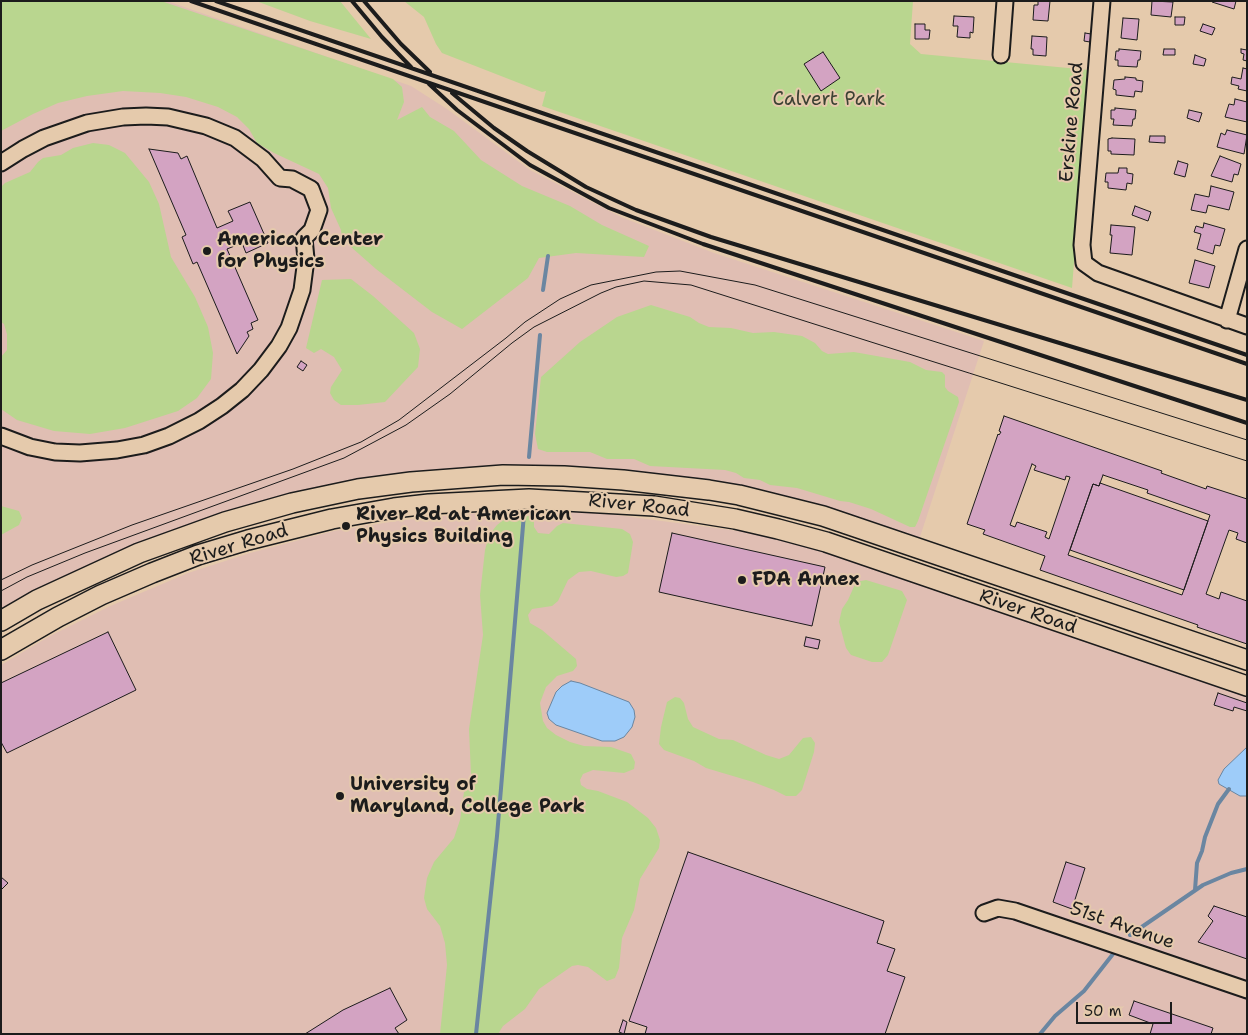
<!DOCTYPE html>
<html>
<head>
<meta charset="utf-8">
<style>
	body { margin:0 }
	#map { position:relative; width:1248px; height:1035px; overflow:hidden; background:#e5caac; font-family:"Shantell Sans",sans-serif }
	canvas { display:block }
	.frame { position:absolute; inset:0; border:2px solid #1c1c1c; pointer-events:none }
	.scale { position:absolute; left:1076px; top:1002px; width:96px; height:22px; box-sizing:border-box; border:2px solid #1c1c1c; border-top:0; padding-left:6px; font-size:15px; line-height:18px; white-space:nowrap; color:#1c1c1c; -webkit-text-stroke:4px #e5caac; paint-order:stroke }
</style>
</head>
<body>
<div id="map">
<canvas width="1248" height="1035"></canvas>
<div class="frame"></div>
<div class="scale">50 m</div>
</div>
<script>
const ctx = document.querySelector('canvas').getContext('2d');
ctx.lineJoin = 'round';
function fillPath(path, color) {
  ctx.fillStyle = color;
  ctx.fill(path, 'evenodd');
}
function poly(rows) {
  const path = new Path2D();
  for (const r of rows) {
    path.moveTo(r[0], r[1]);
    for (let i = 2; i < r.length; i += 2) path.lineTo(r[i], r[i + 1]);
  }
  return path;
}
function strokePath(path, color, width, dash) {
  ctx.strokeStyle = color;
  ctx.lineWidth = width;
  ctx.lineCap = dash ? 'butt' : 'round';
  ctx.setLineDash(dash || []);
  ctx.stroke(path);
}
function drawText(font, color, halo, rows, align = 'center') {
  ctx.font = font + ' "Shantell Sans",sans-serif';
  ctx.lineWidth = 4;
  ctx.setLineDash([]);
  ctx.textBaseline = 'middle';
  ctx.strokeStyle = halo;
  ctx.fillStyle = color;
  for (const [text, x, y, turn = 0] of rows) {
    ctx.save();
    ctx.translate(x, y);
    ctx.rotate((+turn || 0) * Math.PI / 180);
    ctx.textAlign = isNaN(turn) ? turn : align;
    if (halo) ctx.strokeText(text, 0, 0);
    ctx.fillText(text, 0, 0);
    ctx.restore();
  }
}
fillPath(poly([
	[1,1,167,1,411,86,447,109,530,170,621,217,714,253,984,341,918,543,645,476,327,489,1,615],
	[528,511,601,513,761,534,852,560,1247,697,1247,1034,1,1034,1,665,50,636,108,607,188,573,250,553,334,531,397,521,462,514]
]), '#e0beb3');
fillPath(poly([
	[1,1,161,1,393,79,402,87,404,102,397,120,422,107,430,117,454,131,481,160,522,186,570,206,602,225,649,246,644,257,576,253,539,258,528,278,462,329,432,312,376,269,342,239,341,230,331,208,328,188,319,174,274,153,257,143,249,129,237,117,218,107,186,97,160,93,123,91,87,96,58,103,33,114,1,131],
	[256,1,340,1,371,39,310,21],
	[404,1,913,1,910,44,921,54,1089,70,1072,288,542,106,546,91,542,92,442,53,436,44,424,17],
	[93,143,109,145,125,153,149,182,159,204,171,257,195,297,208,327,213,353,211,379,197,398,178,411,125,428,90,434,54,431,17,420,1,409,1,357,7,350,7,334,4,324,1,322,1,187,5,183,30,172,38,162,43,158,61,155,73,148],
	[351,279,373,296,414,333,420,349,418,367,385,402,358,405,341,405,334,400,330,393,331,387,342,370,334,357,321,349,314,353,306,348,322,280],
	[651,305,690,317,699,323,709,327,731,328,753,333,774,332,802,336,815,343,822,351,828,354,854,352,910,362,926,370,942,372,945,375,945,387,948,391,958,397,959,402,918,521,915,527,910,527,871,509,849,502,840,501,797,488,770,485,760,480,744,478,736,473,725,470,650,466,634,459,607,459,590,452,547,452,538,449,535,434,541,377,580,342,617,317],
	[1,506,19,511,22,518,19,525,1,535],
	[517,516,531,516,534,520,534,527,538,533,549,534,557,526,563,523,622,529,630,534,633,542,628,573,623,576,616,577,591,571,579,572,568,580,558,601,552,606,532,609,528,615,530,623,542,630,576,659,577,666,573,671,557,676,546,687,540,703,543,721,547,728,556,735,570,742,584,746,611,747,631,754,635,762,634,769,624,773,593,770,583,774,580,780,581,785,587,789,598,791,627,802,648,818,656,828,660,840,659,848,640,879,634,910,622,938,619,968,615,978,607,981,588,967,578,965,572,966,539,989,525,1009,503,1026,498,1034,440,1034,447,965,445,943,440,926,427,909,424,898,427,878,434,862,454,838,460,820,464,792,471,775,469,729,483,635,480,595,485,550,489,535,497,525,506,518],
	[866,580,902,591,907,600,888,655,882,662,872,662,851,655,846,648,839,622,842,609,848,600,856,582],
	[675,697,680,698,684,703,688,719,693,727,719,739,733,740,766,755,779,759,789,755,803,738,811,737,815,743,814,752,802,790,796,796,786,796,774,790,753,782,706,768,694,761,664,750,659,744,661,727,667,702]
]), '#b9d68f');
const water = poly([
	[571,681,580,683,629,702,634,710,635,717,632,727,624,737,615,741,602,741,556,725,549,719,547,713,556,692,562,686,571,681],
	[1247,747,1247,796,1240,796,1219,784,1218,780,1224,769,1247,747]
]);
fillPath(water, '#9eccf9');
strokePath(water, '#6a86a1', 1);
strokePath(poly([
	[543,290,548,256],
	[529,457,540,335],
	[1195,890,1197,863,1202,851,1205,837,1218,804,1229,789],
	[1130,935,1203,885,1231,873,1247,869],
	[476,1034,497,836,524,514],
	[1040,1034,1055,1016,1084,991,1113,954]
]), '#6a86a1', 4);
const building = poly([
	[1038,1,1050,1,1048,21,1033,20,1034,5,1038,5,1038,1],
	[1152,1,1173,2,1171,17,1151,15,1152,1],
	[1212,1,1236,1,1234,9,1212,2,1212,1],
	[954,16,974,17,973,33,970,32,970,38,957,37,958,26,953,26,954,16],
	[1175,17,1185,17,1184,25,1175,25,1175,17],
	[1123,18,1139,19,1137,40,1121,38,1123,18],
	[915,24,925,24,925,30,930,30,929,39,915,39,915,24],
	[1203,24,1215,28,1212,35,1200,31,1203,24],
	[1085,33,1091,34,1090,42,1084,41,1085,33],
	[1032,36,1047,37,1046,56,1033,55,1033,49,1031,49,1032,36],
	[1119,49,1141,51,1140,60,1138,60,1137,67,1118,66,1118,60,1115,60,1116,51,1119,51,1119,49],
	[1164,49,1175,49,1175,55,1163,55,1164,49],
	[1241,49,1247,50,1247,61,1243,60,1244,54,1241,53,1241,49],
	[823,52,840,78,821,91,804,64,823,52],
	[1195,55,1206,59,1204,66,1193,64,1195,55],
	[1243,68,1247,69,1247,91,1238,89,1239,86,1231,84,1232,77,1241,79,1243,68],
	[1125,77,1136,78,1136,80,1143,81,1142,92,1135,91,1134,97,1116,95,1116,90,1113,89,1114,80,1125,79,1125,77],
	[1235,99,1247,102,1247,122,1225,117,1229,104,1234,105,1235,99],
	[1115,108,1136,110,1135,119,1133,119,1132,126,1113,125,1114,119,1111,119,1111,110,1115,110,1115,108],
	[1189,110,1202,113,1199,122,1187,118,1189,110],
	[1227,130,1247,135,1244,154,1217,147,1221,133,1225,135,1227,130],
	[1150,136,1165,136,1165,143,1149,142,1150,136],
	[1112,138,1135,139,1134,155,1111,154,1111,151,1108,151,1108,139,1112,138],
	[149,149,178,153,181,159,187,156,217,228,233,221,228,211,250,202,268,243,246,253,242,243,227,249,258,320,251,323,253,329,247,332,249,336,237,354,197,262,193,264,182,237,186,235,149,149],
	[1220,156,1241,164,1238,175,1234,174,1232,182,1211,176,1220,156],
	[1178,161,1188,164,1185,177,1174,174,1178,161],
	[1119,168,1127,168,1127,173,1133,174,1132,184,1127,183,1126,190,1108,188,1108,182,1105,182,1106,173,1118,173,1119,168],
	[1211,186,1234,192,1229,210,1208,205,1206,213,1191,210,1195,194,1209,197,1211,186],
	[1135,206,1151,212,1148,221,1132,215,1135,206],
	[1204,223,1225,229,1220,246,1215,245,1213,254,1197,249,1201,234,1194,232,1196,226,1203,228,1204,223],
	[1111,225,1135,227,1132,255,1110,253,1112,235,1110,235,1111,225],
	[1195,260,1215,266,1209,288,1189,283,1195,260],
	[301,361,307,365,303,371,297,367,301,361],
	[1004,416,1162,471,1161,473,1206,489,1207,486,1247,499,1247,543,1236,539,1238,533,1229,530,1206,594,1219,599,1221,592,1247,601,1247,644,1197,627,1198,625,1040,570,1045,556,983,534,985,530,967,524,998,434,999,435,1001,432,999,431,1004,416],
	[1032,464,1036,466,1034,470,1065,480,1066,476,1070,477,1049,539,1045,537,1047,532,1017,522,1015,527,1010,525,1032,464],
	[1103,475,1148,490,1147,493,1210,515,1182,595,1068,555,1093,484,1099,486,1103,475],
	[1100,483,1208,521,1184,590,1070,550,1093,484,1099,486,1100,483],
	[672,533,825,567,812,626,659,592,672,533],
	[108,632,136,690,7,753,1,742,1,683,108,632],
	[806,637,820,640,818,649,804,646,806,637],
	[1218,693,1247,703,1247,711,1234,707,1233,711,1214,705,1218,693],
	[688,852,884,921,877,943,895,949,887,971,905,977,885,1034,645,1034,647,1027,629,1021,688,852],
	[1066,862,1085,868,1072,909,1053,902,1066,862],
	[1,877,8,883,1,890,1,877],
	[1214,906,1247,917,1247,959,1198,942,1213,921,1208,916,1214,906],
	[390,988,407,1020,395,1028,399,1034,305,1034,343,1010,390,988],
	[1134,1001,1213,1028,1211,1034,1150,1034,1153,1024,1129,1015,1134,1001],
	[623,1020,627,1022,624,1034,619,1032,623,1020]
]);
fillPath(building, '#d3a3c2');
strokePath(building, '#1c1c1c', 1);
const minor = poly([
	[1102,1,1082,245,1084,263,1098,273,1247,326],
	[1001,55,1005,1],
	[1,163,23,149,44,138,87,123,123,117,146,116,168,117,206,126,235,138,263,159,280,178,292,179,311,189,319,210,312,230,304,238,306,259,302,290,289,328,279,346,261,370,242,390,222,406,199,421,169,436,144,445,117,450,80,453,55,452,30,447,1,436],
	[1227,320,1247,249],
	[984,913,998,908,1015,911,1247,990]
]);
const tertiary = poly([
	[1,621,37,600,139,553,225,522,292,503,358,489,411,482,503,475,564,476,623,480,709,490,739,495,823,516,1247,660],
	[1,650,58,617,101,595,152,573,198,555,248,540,332,519,394,508,429,504,529,499,654,506,735,519,778,529,826,542,1247,686]
]);
strokePath(minor, '#1c1c1c', 19);
strokePath(tertiary, '#1c1c1c', 22);
strokePath(minor, '#e5caac', 15);
strokePath(tertiary, '#e5caac', 19);
strokePath(poly([
	[1,580,32,565,132,525,293,469,361,442,399,420,506,338,525,322,560,299,591,285,656,272,680,271,755,285,1247,440],
	[1,591,27,577,85,553,344,458,406,425,450,394,512,343,534,327,601,293,616,287,644,281,691,285,1247,461]
]), '#1c1c1c', 1);
strokePath(poly([
	[191,1,1247,364],
	[216,1,1247,355],
	[352,1,382,37,411,67],
	[364,1,401,44,430,72],
	[429,84,457,110,530,165,609,208,703,244,1247,423],
	[452,93,494,128,527,151,586,187,636,210,711,237,1247,400]
]), '#1c1c1c', 4);
for (const [x, y, r, color] of [
	[207,251,5,"#1c1c1c"],
	[346,526,5,"#1c1c1c"],
	[742,580,5,"#1c1c1c"],
	[340,796,5,"#1c1c1c"]
]) {
  const dot = new Path2D();
  dot.arc(x, y, r, 0, 2 * Math.PI);
  ctx.fillStyle = color;
  ctx.fill(dot);
  strokePath(dot, '#e5caac', 2);
}
drawText('19px', '#3b4133', '#e5caac', [
	["Calvert Park",829,100]
]);
drawText('19px', '#1c1c1c', '#e5caac', [
	["Erskine Road",1072,122,-85],
	["River Road",639,506,6],
	["River Road",239,545,-17],
	["River Road",1028,612,19],
	["51st Avenue",1122,926,19]
]);
drawText('bold 19px', '#1c1c1c', '#e5caac', [
	["American Center",217,240],
	["for Physics",217,262],
	["River Rd at American",356,515],
	["Physics Building",356,537],
	["FDA Annex",752,580],
	["University of",350,785],
	["Maryland, College Park",350,807]
], 'left');
</script>
</body>
</html>
